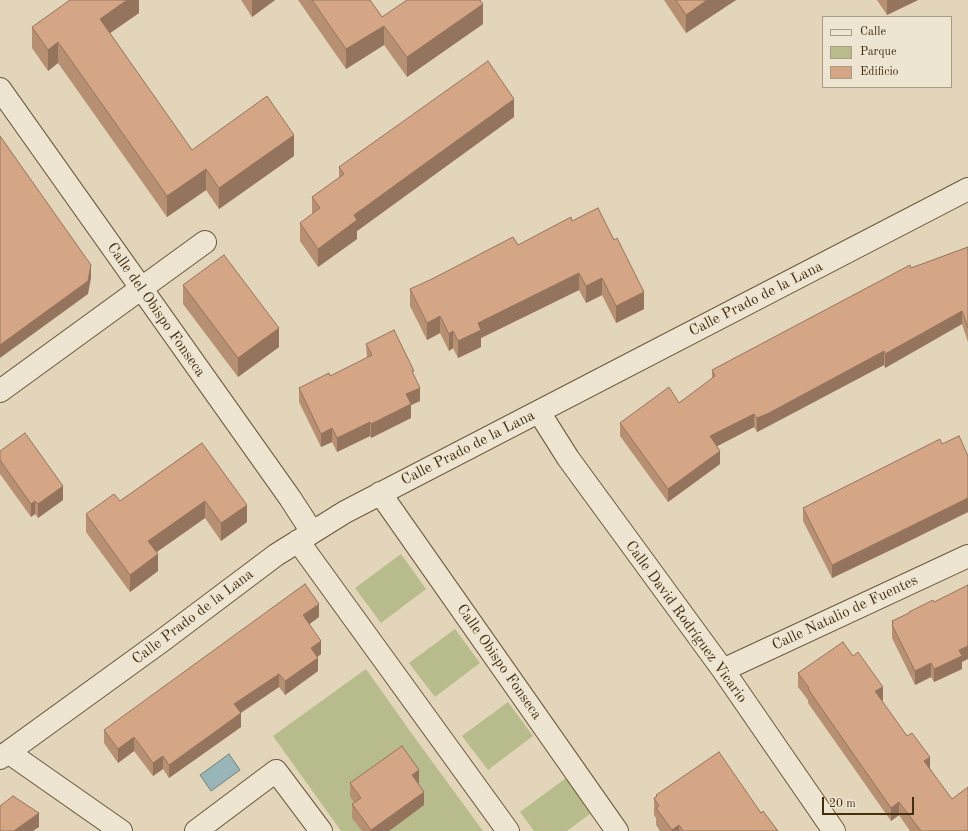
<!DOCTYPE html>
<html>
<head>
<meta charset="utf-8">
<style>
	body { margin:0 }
	#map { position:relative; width:968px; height:831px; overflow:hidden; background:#e3d5ba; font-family:"Old Standard TT",serif }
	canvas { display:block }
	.legend { position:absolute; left:822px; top:16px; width:130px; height:72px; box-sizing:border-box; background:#ede4d2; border:1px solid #a99b84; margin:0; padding:5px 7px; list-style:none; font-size:12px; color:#442e0e }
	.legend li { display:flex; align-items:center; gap:8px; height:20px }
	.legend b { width:20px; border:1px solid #a99b84 }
	.scale { position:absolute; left:822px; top:797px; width:92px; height:18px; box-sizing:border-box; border:2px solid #442e0e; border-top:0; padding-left:5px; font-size:12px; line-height:14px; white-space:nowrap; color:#442e0e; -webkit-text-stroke:3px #ede4d2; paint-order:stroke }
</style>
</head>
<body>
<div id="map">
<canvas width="968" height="831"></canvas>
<ul class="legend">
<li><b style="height:5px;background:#ede4d2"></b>Calle</li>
<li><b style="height:11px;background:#b8bc8c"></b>Parque</li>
<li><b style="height:11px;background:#d5a685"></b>Edificio</li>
</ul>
<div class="scale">20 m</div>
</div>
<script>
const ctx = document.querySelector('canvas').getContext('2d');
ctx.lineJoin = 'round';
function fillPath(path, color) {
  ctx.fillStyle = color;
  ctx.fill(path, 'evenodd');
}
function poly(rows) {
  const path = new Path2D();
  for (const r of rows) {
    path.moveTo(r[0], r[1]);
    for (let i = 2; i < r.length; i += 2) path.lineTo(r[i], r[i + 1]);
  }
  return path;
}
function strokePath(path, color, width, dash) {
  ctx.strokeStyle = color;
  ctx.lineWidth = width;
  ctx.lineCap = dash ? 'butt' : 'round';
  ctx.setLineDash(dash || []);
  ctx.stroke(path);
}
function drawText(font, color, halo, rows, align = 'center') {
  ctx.font = font + ' "Old Standard TT",serif';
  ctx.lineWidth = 4;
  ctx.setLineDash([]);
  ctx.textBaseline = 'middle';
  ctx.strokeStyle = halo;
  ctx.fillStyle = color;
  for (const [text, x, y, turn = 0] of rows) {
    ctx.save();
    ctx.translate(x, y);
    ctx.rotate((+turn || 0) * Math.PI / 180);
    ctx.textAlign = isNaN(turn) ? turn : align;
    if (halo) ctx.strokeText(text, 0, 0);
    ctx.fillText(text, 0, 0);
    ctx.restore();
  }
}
fillPath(poly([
	[401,554,426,589,381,623,355,588],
	[455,629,480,663,435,697,409,663],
	[366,669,412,734,483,831,341,831,273,736],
	[508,702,533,736,488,770,462,736],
	[566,778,591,813,567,831,534,831,520,812]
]), '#b8bc8c');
const water = poly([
	[229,754,240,770,211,791,200,775,229,754]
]);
fillPath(water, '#98b6b9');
strokePath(water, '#768075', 1);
const minor = poly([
	[0,89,290,498,312,532],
	[0,391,205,242],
	[539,412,568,458,723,670,834,831],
	[380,493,617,831],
	[298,541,508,831],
	[723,670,968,556],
	[8,752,121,831],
	[0,758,163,640,276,555,345,512,968,189],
	[196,831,276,771,321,831]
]);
strokePath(minor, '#6c5839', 24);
strokePath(minor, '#ede4d2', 22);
fillPath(poly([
	[139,0,139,13,110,33,192,150,294,156,219,209,206,190,167,217,58,63,48,71,32,48,32,27],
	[241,0,275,0,252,17],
	[298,0,370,0,382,17,483,24,407,77,384,45,346,69],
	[664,0,736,0,686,33],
	[877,0,918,0,887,15],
	[514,117,357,231,357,239,318,267,300,241,300,223,312,214,312,197,339,178,339,167],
	[572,221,644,309,616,323,602,295,586,303,579,290,481,338,481,347,458,358,453,348,449,351,440,333,427,340,410,306,410,289,518,245],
	[968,247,968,342,962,324,885,368,884,365,769,426,757,432,754,427,717,446,720,464,668,502,620,436,620,423,679,403,712,379,712,370,911,268],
	[183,285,279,347,238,377,183,304],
	[366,344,414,375,420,401,411,405,411,418,371,438,370,436,337,452,332,442,321,447,299,402,299,388,330,376,367,358],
	[202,443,247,522,221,541,205,518,157,552,158,571,130,592,86,532,86,514,120,501],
	[942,444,968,456,968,512,899,546,832,578,803,521,803,508],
	[0,451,63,500,38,518,35,514,31,517,0,474],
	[909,612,962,662,962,669,934,682,931,677,915,685,892,638,892,621,909,614],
	[319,617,309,624,321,654,317,657,318,671,285,695,279,687,241,713,241,727,169,778,163,769,153,776,134,751,118,763,104,743,104,730],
	[798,673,883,700,882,701,930,768,968,831,910,831,899,815,891,821,808,703,808,700,798,687],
	[350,783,419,784,424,805,389,831,362,831,352,818,352,804,355,803,350,797],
	[656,795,761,813,778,831,660,831,656,825,656,818,654,815,654,798,656,797]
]), '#b78f72');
fillPath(poly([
	[127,0,139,0,139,13,100,40,100,19],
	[252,0,275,0,252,17],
	[707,0,736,0,686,33,686,15],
	[887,0,918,0,887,15],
	[483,4,483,24,407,77,407,57],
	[384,26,384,45,346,69,346,49],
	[58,42,58,63,48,71,48,50],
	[514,99,514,117,357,231,357,239,318,267,318,249,354,215],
	[294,135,294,156,219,209,219,188],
	[206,169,206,190,167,217,167,196],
	[91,265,91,278,88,294,0,358,0,345],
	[579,273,579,290,481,338,481,347,458,358,458,341,478,323],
	[602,278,602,295,586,303,586,286],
	[644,292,644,309,616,323,616,306],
	[962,311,962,324,885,368,885,354],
	[440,316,440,333,427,340,427,323],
	[279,328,279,347,238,377,238,358],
	[453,331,453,348,449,351,449,334],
	[884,351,884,365,757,432,757,418],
	[420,388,420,401,411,405,411,418,371,438,371,424,406,394],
	[754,414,754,427,710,450,710,436],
	[370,422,370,436,337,452,337,438],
	[332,428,332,442,321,447,321,434],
	[720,451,720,464,668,502,668,489],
	[63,486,63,500,38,518,38,504],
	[968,498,968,512,899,546,832,578,832,565],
	[35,501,35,514,31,517,31,504],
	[205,501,205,518,148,558,148,541],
	[247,505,247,522,221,541,221,523],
	[158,554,158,571,130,592,130,575],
	[319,604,319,617,303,629,303,615],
	[321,641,321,654,311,662,311,648],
	[968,646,968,659,962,662,962,669,934,682,934,669,959,650],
	[318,658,318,671,285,695,285,681],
	[931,663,931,677,915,685,915,671],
	[279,674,279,687,234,717,234,704],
	[883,687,883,700,875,704,875,691],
	[241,713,241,727,169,778,169,765],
	[134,737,134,751,118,763,118,749],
	[163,756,163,769,153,776,153,763],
	[930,757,930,771,924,761],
	[419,770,419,784,412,775],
	[424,792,424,805,389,831,371,831,371,830],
	[899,802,899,815,891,821,891,808],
	[39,813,39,827,33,831,15,831,15,830],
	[679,825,679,831,672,831,672,830]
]), '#95745d');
const building = poly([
	[70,0,127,0,100,19,192,150,267,96,294,135,219,188,206,169,167,196,58,42,48,50,32,27,70,0],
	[312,0,370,0,382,17,407,0,480,0,483,4,407,57,384,26,346,49,312,0],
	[676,0,707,0,686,15,676,0],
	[488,61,514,99,354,215,357,220,318,249,300,223,320,208,312,197,344,174,339,167,488,61],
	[0,136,91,265,88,281,0,345,0,136],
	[598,208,614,240,617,238,644,292,616,306,602,278,586,286,579,273,478,323,481,330,458,341,453,331,449,334,440,316,427,323,410,289,432,279,513,237,518,245,571,217,572,221,598,208],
	[968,247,968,328,962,311,885,354,884,351,769,413,757,418,754,414,710,436,720,451,668,489,620,423,669,387,679,403,715,376,712,370,910,265,911,268,968,247],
	[224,255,279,328,238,358,183,285,224,255],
	[394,330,414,371,412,371,420,388,406,394,411,404,371,424,370,422,337,438,332,428,321,434,299,388,329,373,330,376,372,355,366,344,394,330],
	[25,433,63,486,38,504,35,501,31,504,0,460,0,451,25,433],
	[959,436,968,456,968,498,899,532,832,565,803,508,940,439,942,444,959,436],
	[202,443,247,505,221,523,205,501,148,541,158,554,130,575,86,514,114,494,120,501,202,443],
	[305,584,319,604,303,615,321,641,311,648,318,658,285,681,279,674,234,704,241,713,169,765,163,756,153,763,134,737,118,749,104,730,305,584],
	[968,585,968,646,959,650,962,656,934,669,931,663,915,671,892,625,893,624,892,621,909,613,909,612,933,600,934,602,968,585],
	[843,642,853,656,858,652,883,687,875,691,907,736,912,733,930,757,924,761,952,799,968,787,968,831,921,831,899,802,891,808,808,689,809,688,798,673,843,642],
	[402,746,419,770,412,775,424,792,371,830,352,804,361,798,350,783,402,746],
	[719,752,761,813,763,811,778,831,683,831,679,825,672,830,656,808,659,806,654,798,657,796,656,795,719,752],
	[13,796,39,813,15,830,15,831,0,831,0,806,13,796]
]);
fillPath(building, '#d5a685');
strokePath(building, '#95745d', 1);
drawText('15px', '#442e0e', '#ede4d2', [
	["Calle Prado de la Lana",756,299,-27],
	["Calle del Obispo Fonseca",156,310,55],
	["Calle Prado de la Lana",468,448,-27],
	["Calle Natalio de Fuentes",845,613,-25],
	["Calle Prado de la Lana",193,617,-37],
	["Calle David Rodríguez Vicario",686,622,54],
	["Calle Obispo Fonseca",499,662,55]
]);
</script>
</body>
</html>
